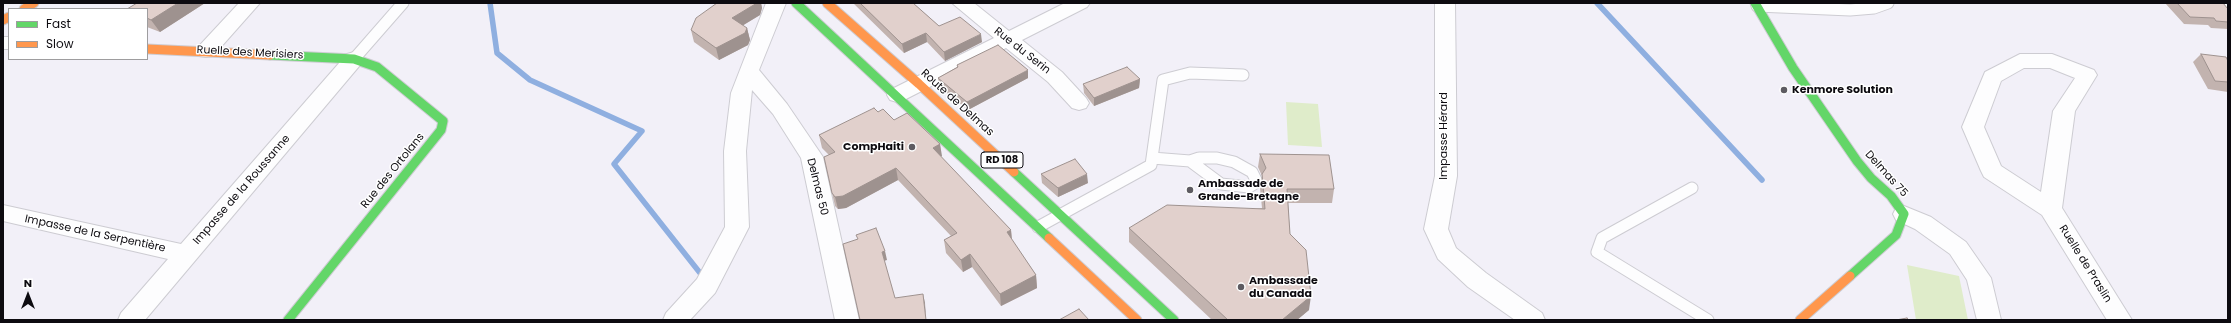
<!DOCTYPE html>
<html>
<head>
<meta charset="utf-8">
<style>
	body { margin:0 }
	#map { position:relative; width:2231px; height:323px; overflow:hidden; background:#f2f0f8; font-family:Poppins,sans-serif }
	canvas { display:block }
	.frame { position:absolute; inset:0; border:4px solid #0d0b10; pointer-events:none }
	.legend { position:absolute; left:8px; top:8px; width:140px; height:52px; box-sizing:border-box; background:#fff; border:1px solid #9e9d9f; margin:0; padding:5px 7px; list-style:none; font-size:12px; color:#0d0b10 }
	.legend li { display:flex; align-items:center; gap:8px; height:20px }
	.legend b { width:20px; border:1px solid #9e9d9f }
	.north { position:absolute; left:8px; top:275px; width:40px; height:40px; -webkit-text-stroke:3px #fff; paint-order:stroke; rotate:0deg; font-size:11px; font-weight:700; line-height:16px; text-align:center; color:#0d0b10 }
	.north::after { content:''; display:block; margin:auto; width:14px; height:18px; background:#0d0b10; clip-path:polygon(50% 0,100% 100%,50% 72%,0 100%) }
</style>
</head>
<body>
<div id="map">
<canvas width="2231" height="323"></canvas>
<div class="frame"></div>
<ul class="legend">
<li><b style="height:5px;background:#63d668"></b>Fast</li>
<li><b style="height:5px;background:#ff974d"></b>Slow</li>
</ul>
<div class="north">N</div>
</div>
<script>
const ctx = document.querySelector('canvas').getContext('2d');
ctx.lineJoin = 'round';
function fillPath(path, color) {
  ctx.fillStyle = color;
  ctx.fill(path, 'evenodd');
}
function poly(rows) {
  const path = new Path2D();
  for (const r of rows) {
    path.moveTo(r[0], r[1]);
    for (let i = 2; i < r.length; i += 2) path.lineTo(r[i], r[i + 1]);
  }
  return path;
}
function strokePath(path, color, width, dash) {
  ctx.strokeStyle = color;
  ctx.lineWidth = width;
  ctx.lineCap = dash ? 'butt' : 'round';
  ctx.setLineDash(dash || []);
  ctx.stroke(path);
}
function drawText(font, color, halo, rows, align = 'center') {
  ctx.font = font + ' Poppins,sans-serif';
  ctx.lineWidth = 3;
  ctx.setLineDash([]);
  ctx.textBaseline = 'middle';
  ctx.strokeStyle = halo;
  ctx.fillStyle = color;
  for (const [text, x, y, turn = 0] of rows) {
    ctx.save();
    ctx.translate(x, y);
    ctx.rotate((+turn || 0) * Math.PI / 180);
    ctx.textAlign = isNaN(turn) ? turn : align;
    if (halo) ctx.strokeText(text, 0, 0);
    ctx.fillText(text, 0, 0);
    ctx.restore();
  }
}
fillPath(poly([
	[1286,102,1318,104,1322,147,1288,145],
	[1907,265,1959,276,1968,320,1916,320]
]), '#dfecca');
strokePath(poly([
	[490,3,497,53,530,80,642,131,614,164,704,278],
	[1597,3,1762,180]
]), '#8fafe0', 5.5);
const lane = poly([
	[1757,6,1850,10,1874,8,1888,3],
	[354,59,403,3],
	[1152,158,1190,161],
	[1199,158,1217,158,1234,162,1252,172,1257,182,1249,187,1221,184,1190,161,1199,158],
	[1692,188,1602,238,1597,252,1708,320],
	[1038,227,1151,165,1163,80,1190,73,1243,75]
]);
const street = poly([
	[239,3,260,3,213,56,206,57,199,56,196,51,199,46,239,3],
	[766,3,786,3,759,70,787,104,823,157,859,320,835,320,801,158,773,114,752,90,746,151,749,227,715,293,690,320,663,320,666,313,697,279,725,227,724,151,731,93,766,3],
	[952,3,974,3,1009,31,1065,3,1090,3,1087,7,1022,40,1062,72,1086,98,1089,103,1086,108,1079,110,1072,108,1048,82,1006,48,904,100,897,102,890,100,887,95,890,90,994,38,952,3],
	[1435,3,1455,3,1457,176,1448,229,1456,248,1486,273,1542,313,1545,320,1515,320,1468,287,1438,259,1424,229,1435,176,1435,3],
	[2217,3,2228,3,2228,10,2221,8,2217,3],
	[3,37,9,37,9,49,3,49,3,37],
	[354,52,361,54,364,59,361,64,145,320,118,320,121,313,168,259,3,221,3,205,181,244,347,54,354,52],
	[2020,54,2052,54,2094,70,2097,75,2075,111,2062,208,2132,320,2107,320,2042,215,1984,177,1981,171,1962,127,1985,72,2020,54],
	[2024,68,2050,68,2075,78,2053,111,2041,192,2001,166,1984,127,2001,81,2024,68],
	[1904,206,1931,217,1966,242,1991,278,2001,320,1977,320,1967,280,1950,254,1915,229,1896,220,1893,214,1896,208,1904,206]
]);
const fast = poly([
	[796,3,1049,238],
	[1755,3,1793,68,1857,161,1871,178,1891,196,1904,214,1896,235,1850,276],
	[270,55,354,59,377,67,443,121,441,130,288,320],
	[1014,172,1174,320]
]);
const slow = poly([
	[827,3,919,84,1014,172],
	[24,9,34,3],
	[3,20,9,17],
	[147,49,270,55],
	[1049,238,1137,320],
	[1800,320,1850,276]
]);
strokePath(lane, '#cdccd2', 13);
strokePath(street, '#cdccd2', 2);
strokePath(fast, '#cdccd2', 11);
strokePath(slow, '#cdccd2', 11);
strokePath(lane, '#fdfdfe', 11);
fillPath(street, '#fdfdfe');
strokePath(fast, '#63d668', 9);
strokePath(slow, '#ff974d', 9);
fillPath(poly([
	[205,3,160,32,147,27,147,9],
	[717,3,761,3,762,8,760,15,742,26,747,28,750,40,748,45,719,60,694,42,691,30],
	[853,3,913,3,939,26,982,42,945,61,927,42,904,53],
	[2165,3,2223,3,2228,9,2228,29,2211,28,2208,25,2184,24],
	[2201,54,2228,61,2228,92,2208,89,2193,62],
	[957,65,1028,78,968,110,939,87,938,78,957,67],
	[1140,79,1139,88,1094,106,1084,93,1083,84],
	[878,112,940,144,941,157,1011,230,1012,240,1036,275,1037,288,1001,306,972,267,963,272,946,253,944,240,951,236,898,180,846,208,838,209,835,206,824,157,829,155,822,148,819,135],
	[1260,154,1334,189,1332,203,1288,203,1290,234,1309,310,1297,320,1212,320,1129,242,1129,228,1262,208,1260,188,1262,176,1258,167],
	[1041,174,1088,183,1058,197,1042,183]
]), '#c2b3af');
fillPath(poly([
	[178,3,205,3,160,32,151,20],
	[757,3,761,3,762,8,760,15,735,30,732,18],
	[747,28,750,40,748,45,719,60,716,48],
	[926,33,927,42,904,53,902,44],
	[981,34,982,42,945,61,944,52],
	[1028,70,1028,78,968,110,967,102],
	[1140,79,1139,88,1094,106,1094,98],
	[940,144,942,156,935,160,933,148],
	[896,168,898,180,846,208,838,209,835,197],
	[1087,174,1088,183,1058,197,1058,188],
	[1011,230,1012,242,1007,232],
	[885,251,887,260,884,261,882,252],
	[970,254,972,267,963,272,961,260],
	[1036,275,1037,288,1001,306,1000,294],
	[923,294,925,303,926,320],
	[1311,296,1309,310,1297,320,1282,320]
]), '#9e928f');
const building = poly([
	[137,3,178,3,151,20,147,18,147,9,127,9,137,3],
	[717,3,757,3,732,18,747,28,745,33,716,48,691,30,696,18,717,3],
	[860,3,913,3,939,26,960,17,981,34,944,52,926,33,902,44,860,3],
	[2177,3,2223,3,2228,9,2228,22,2216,21,2214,18,2190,17,2177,3],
	[998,45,1028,70,967,102,938,78,958,67,957,65,998,45],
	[2201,54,2226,57,2228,61,2228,82,2215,81,2201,54],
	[1127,67,1140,79,1094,98,1083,84,1127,67],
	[874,108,878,112,883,109,894,120,907,113,940,144,933,148,1011,230,1007,232,1036,275,1000,294,970,254,961,260,944,240,957,233,896,168,843,196,835,197,832,193,824,157,835,152,819,135,874,108],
	[1260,154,1329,155,1334,189,1287,189,1290,234,1306,250,1311,296,1282,320,1228,320,1129,228,1167,205,1265,209,1262,174,1266,168,1260,154],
	[1075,159,1087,174,1058,188,1041,174,1075,159],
	[876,228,885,251,882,252,895,298,923,294,926,320,860,320,843,244,858,239,856,235,876,228],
	[1079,309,1089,320,1059,320,1079,309],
	[1907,318,1909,320,1896,320,1907,318]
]);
fillPath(building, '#e1d0cc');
strokePath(building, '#9e928f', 1);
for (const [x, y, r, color] of [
	[1784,90,4,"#5d5b61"],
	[912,147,4,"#5d5b61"],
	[1190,190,4,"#5d5b61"],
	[1241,287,4,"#5d5b61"]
]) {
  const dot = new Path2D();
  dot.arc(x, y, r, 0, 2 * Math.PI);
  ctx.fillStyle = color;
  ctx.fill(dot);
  strokePath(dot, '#fff', 1.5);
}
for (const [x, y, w] of [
	[1002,160,42]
]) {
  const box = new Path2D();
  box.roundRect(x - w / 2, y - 8, w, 16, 3);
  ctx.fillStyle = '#fff';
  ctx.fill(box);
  strokePath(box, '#0d0b10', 1);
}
drawText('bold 10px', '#0d0b10', null, [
	["RD 108",1002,160]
]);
drawText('11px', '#0d0b10', '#fff', [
	["Rue du Serin",1022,51,38],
	["Ruelle des Merisiers",250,53,3],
	["Route de Delmas",957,103,42],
	["Impasse Hérard",1444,136,-90],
	["Rue des Ortolans",393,171,-51],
	["Delmas 75",1886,174,48],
	["Delmas 50",817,187,76],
	["Impasse de la Roussanne",242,190,-49],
	["Impasse de la Serpentière",95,234,12],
	["Ruelle de Praslin",2085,264,58]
]);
drawText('bold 11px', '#0d0b10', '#fff', [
	["Kenmore Solution",1792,90],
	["CompHaiti",904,147,"right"],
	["Ambassade de",1198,184],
	["Grande-Bretagne",1198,197],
	["Ambassade",1249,281],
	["du Canada",1249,294]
], 'left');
</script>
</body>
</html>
